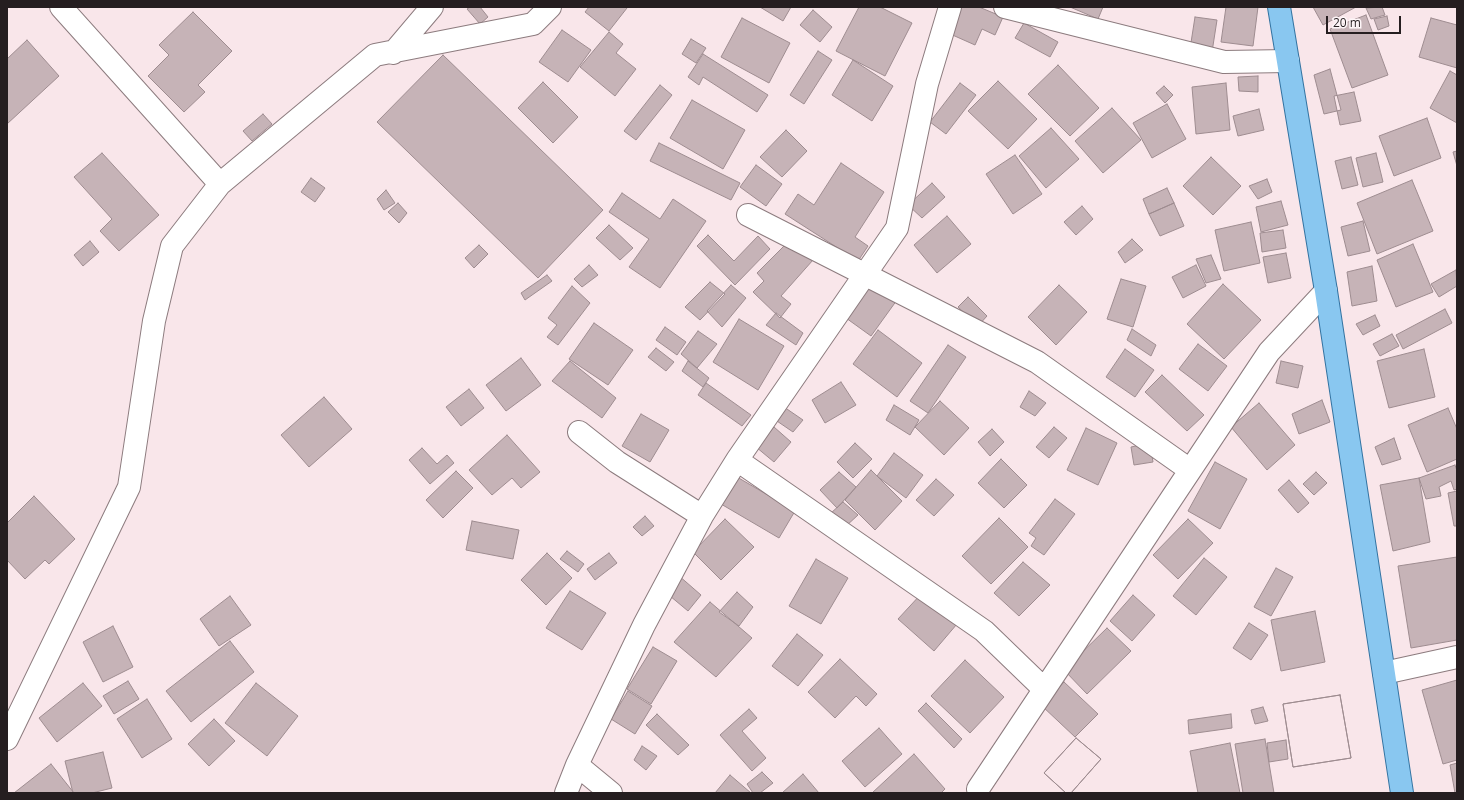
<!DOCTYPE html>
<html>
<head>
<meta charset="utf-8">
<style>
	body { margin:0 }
	#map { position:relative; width:1464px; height:800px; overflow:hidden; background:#f9e6ea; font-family:"Open Sans",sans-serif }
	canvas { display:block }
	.frame { position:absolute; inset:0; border:8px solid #251e20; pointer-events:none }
	.scale { position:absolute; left:1326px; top:16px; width:75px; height:18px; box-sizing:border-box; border:2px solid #251e20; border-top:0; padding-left:5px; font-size:12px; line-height:14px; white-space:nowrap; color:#251e20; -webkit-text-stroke:3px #fef6f8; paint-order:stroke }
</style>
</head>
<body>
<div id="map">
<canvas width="1464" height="800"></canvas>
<div class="frame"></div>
<div class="scale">20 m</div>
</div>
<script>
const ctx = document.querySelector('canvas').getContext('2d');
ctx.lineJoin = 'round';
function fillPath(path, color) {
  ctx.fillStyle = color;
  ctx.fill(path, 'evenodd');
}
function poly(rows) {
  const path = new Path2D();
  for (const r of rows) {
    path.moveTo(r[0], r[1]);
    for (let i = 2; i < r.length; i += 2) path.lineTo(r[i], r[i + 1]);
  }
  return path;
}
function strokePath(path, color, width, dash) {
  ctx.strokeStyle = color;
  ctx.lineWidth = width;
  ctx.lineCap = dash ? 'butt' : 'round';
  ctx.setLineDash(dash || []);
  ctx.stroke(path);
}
const building = poly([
	[470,7,480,7,488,17,480,24,467,9,470,7],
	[589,7,625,7,627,8,609,31,585,12,589,7],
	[760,7,791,7,783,21,760,7],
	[859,7,880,7,912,23,885,76,836,51,859,7],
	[959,7,979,7,1003,17,995,35,982,29,975,45,948,33,959,7],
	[1070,7,1103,7,1098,19,1070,7],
	[1226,7,1258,7,1253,46,1221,42,1226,7],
	[1313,7,1356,7,1323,25,1313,7],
	[1382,7,1385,15,1371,19,1366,8,1382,7],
	[813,10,832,27,820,42,800,25,813,10],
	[193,12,232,51,198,85,205,92,184,112,148,76,169,55,159,45,193,12],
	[1366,15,1388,75,1352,88,1330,29,1366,15],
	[1387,16,1389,26,1378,30,1374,19,1387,16],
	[1195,17,1217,20,1212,52,1190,49,1195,17],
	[742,18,790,43,769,83,721,57,742,18],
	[1431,18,1457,25,1457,68,1419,57,1431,18],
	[1024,23,1058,42,1050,57,1015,38,1024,23],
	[562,30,591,50,568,82,539,62,562,30],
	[609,32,623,44,616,53,636,69,615,96,580,67,609,32],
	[691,39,706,48,696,63,682,54,691,39],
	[27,40,59,76,7,124,7,59,27,40],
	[818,51,832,60,804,104,790,95,818,51],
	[703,54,768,95,757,112,703,77,699,85,688,77,703,54],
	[443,55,603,210,538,278,377,122,443,55],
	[853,60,893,86,872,121,832,95,853,60],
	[1058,65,1099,108,1070,136,1028,94,1058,65],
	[1330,69,1341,110,1324,114,1314,75,1330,69],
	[1450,71,1457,75,1457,123,1430,108,1450,71],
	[1258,76,1258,92,1239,91,1238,77,1258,76],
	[998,81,1037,119,1008,149,968,111,998,81],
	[543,82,578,117,553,143,518,108,543,82],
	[960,83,976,95,946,134,930,122,960,83],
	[1226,83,1230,130,1196,134,1192,87,1226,83],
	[660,85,672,95,636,140,624,131,660,85],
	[1164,86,1173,95,1165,103,1156,93,1164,86],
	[1354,92,1361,121,1340,125,1334,96,1354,92],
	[692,100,745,130,723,169,670,138,692,100],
	[1167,104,1186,139,1152,158,1133,123,1167,104],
	[1112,108,1141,140,1103,173,1075,141,1112,108],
	[1259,109,1264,130,1238,136,1233,116,1259,109],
	[263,114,272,124,252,141,243,131,263,114],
	[1427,118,1441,158,1394,176,1379,136,1427,118],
	[1051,128,1079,159,1046,188,1019,156,1051,128],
	[786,130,807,151,782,177,760,157,786,130],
	[659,143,740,183,731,200,650,161,659,143],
	[1457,151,1457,166,1453,152,1457,151],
	[102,153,159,215,119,251,100,231,112,219,74,177,102,153],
	[1376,153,1383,182,1363,187,1356,158,1376,153],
	[1015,155,1042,194,1013,214,986,174,1015,155],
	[1211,157,1241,186,1213,215,1183,186,1211,157],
	[1351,157,1358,185,1342,189,1335,161,1351,157],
	[841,163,884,192,855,237,868,246,858,261,785,214,798,194,814,205,841,163],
	[756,165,782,184,766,206,740,187,756,165],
	[311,178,325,188,315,202,301,192,311,178],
	[1267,179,1272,192,1258,199,1249,186,1267,179],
	[1412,180,1433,231,1377,254,1357,203,1412,180],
	[932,183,945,197,922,218,908,205,932,183],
	[1167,188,1174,203,1149,214,1143,199,1167,188],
	[386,190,395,203,384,210,377,199,386,190],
	[622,193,660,219,673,199,706,221,660,288,629,267,649,239,609,212,622,193],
	[1281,201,1288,225,1261,232,1256,207,1281,201],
	[398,203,407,213,399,223,388,212,398,203],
	[1174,203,1184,226,1160,236,1149,214,1174,203],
	[1082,206,1093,219,1076,235,1064,222,1082,206],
	[947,216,971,244,937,273,914,245,947,216],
	[1363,221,1370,251,1348,256,1341,227,1363,221],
	[1251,222,1260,263,1224,271,1215,230,1251,222],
	[609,225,633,248,620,260,596,238,609,225],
	[1283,230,1286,248,1262,252,1260,233,1283,230],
	[708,235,734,261,758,236,770,249,735,285,697,246,708,235],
	[791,239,813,260,781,296,791,304,780,318,753,292,764,281,757,273,791,239],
	[1132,239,1143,250,1125,263,1118,252,1132,239],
	[90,241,99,252,83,266,74,255,90,241],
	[1413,244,1433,292,1396,307,1377,260,1413,244],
	[479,245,488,254,474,268,465,258,479,245],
	[1286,253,1291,278,1268,283,1263,257,1286,253],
	[1211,255,1221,279,1206,283,1196,259,1211,255],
	[589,265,598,275,582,287,574,279,589,265],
	[1196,265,1206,286,1183,298,1172,277,1196,265],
	[1372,266,1377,301,1352,306,1347,272,1372,266],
	[1456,270,1457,286,1439,297,1431,284,1456,270],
	[547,275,552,281,525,300,521,293,547,275],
	[1121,279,1146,286,1133,327,1107,319,1121,279],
	[710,282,725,294,700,320,685,307,710,282],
	[872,282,897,300,871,336,846,318,872,282],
	[1223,284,1261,320,1224,359,1187,324,1223,284],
	[731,285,746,298,722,327,707,311,731,285],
	[1059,285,1087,312,1056,345,1028,317,1059,285],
	[572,286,590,303,558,345,547,337,557,325,548,318,572,286],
	[968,297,987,316,978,326,958,307,968,297],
	[1445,309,1452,323,1403,349,1396,335,1445,309],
	[776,313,803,333,796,345,766,325,776,313],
	[1375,315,1380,326,1363,335,1356,324,1375,315],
	[739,319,784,346,758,390,713,362,739,319],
	[594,323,633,350,608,385,569,359,594,323],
	[665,327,686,342,677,355,656,340,665,327],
	[1132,329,1156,345,1151,356,1127,340,1132,329],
	[878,330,922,363,897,397,853,364,878,330],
	[698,331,717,344,697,368,681,354,698,331],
	[1392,334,1399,346,1380,356,1373,344,1392,334],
	[1198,344,1227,366,1208,391,1179,369,1198,344],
	[948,345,966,357,928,413,910,401,948,345],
	[656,348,674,362,666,371,648,357,656,348],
	[1125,349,1154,370,1135,397,1106,377,1125,349],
	[1424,349,1435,397,1389,408,1377,361,1424,349],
	[521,358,541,385,506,411,486,385,521,358],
	[570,361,616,398,602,418,552,381,570,361],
	[688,361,709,378,703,387,682,371,688,361],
	[1281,361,1303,366,1298,388,1276,383,1281,361],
	[1162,375,1204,415,1187,431,1145,392,1162,375],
	[841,382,856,405,825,423,812,400,841,382],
	[706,383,751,415,742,426,698,395,706,383],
	[469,389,484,408,461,426,446,407,469,389],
	[1029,391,1046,403,1035,416,1020,407,1029,391],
	[324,397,352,429,309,467,281,435,324,397],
	[1322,400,1330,422,1299,434,1292,414,1322,400],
	[940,401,969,428,944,455,915,427,940,401],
	[1259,403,1295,445,1267,470,1231,427,1259,403],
	[894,405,919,420,910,435,886,420,894,405],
	[784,407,803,420,793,432,774,419,784,407],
	[1448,408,1457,429,1457,459,1427,472,1408,425,1448,408],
	[641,414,669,430,650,462,622,446,641,414],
	[774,427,791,442,774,462,756,447,774,427],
	[1054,427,1067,438,1049,458,1036,447,1054,427],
	[1086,428,1117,443,1098,485,1067,470,1086,428],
	[992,429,1004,442,990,456,978,442,992,429],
	[507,435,540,472,521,488,512,478,492,495,469,470,507,435],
	[1394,438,1401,459,1382,465,1375,447,1394,438],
	[855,443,872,459,853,478,837,462,855,443],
	[1150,443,1153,462,1134,465,1131,447,1150,443],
	[422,448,437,464,447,455,454,463,430,484,409,460,422,448],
	[894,453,923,475,906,498,877,476,894,453],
	[1001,459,1027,485,1004,508,978,483,1001,459],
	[1215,462,1247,479,1220,529,1188,511,1215,462],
	[1455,465,1457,471,1457,489,1454,490,1451,481,1439,487,1441,496,1426,499,1419,478,1455,465],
	[871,470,902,501,875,530,845,500,871,470],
	[456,471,473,488,443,518,426,500,456,471],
	[839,472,856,487,837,508,820,490,839,472],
	[1316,472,1327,483,1314,495,1303,484,1316,472],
	[737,477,795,511,779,538,721,504,737,477],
	[1419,478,1430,542,1393,551,1380,485,1419,478],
	[936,479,954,495,934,516,916,500,936,479],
	[1289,480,1309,503,1298,513,1278,490,1289,480],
	[1457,491,1457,526,1454,526,1448,493,1457,491],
	[34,496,75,539,49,564,45,560,25,579,7,560,7,523,34,496],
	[1055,499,1075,514,1044,555,1031,546,1036,538,1029,533,1055,499],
	[843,502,858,515,845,527,830,514,843,502],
	[645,516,654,526,642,536,633,527,645,516],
	[999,518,1028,547,991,584,962,556,999,518],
	[725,519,754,547,721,580,693,552,725,519],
	[1188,519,1213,543,1178,579,1153,555,1188,519],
	[472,521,519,530,513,559,466,550,472,521],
	[567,551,584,564,578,572,560,559,567,551],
	[547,553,572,578,546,605,521,580,547,553],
	[609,553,617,563,595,580,587,569,609,553],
	[1457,557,1457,640,1411,648,1398,566,1457,557],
	[1204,558,1227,577,1196,615,1173,596,1204,558],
	[816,559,848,578,821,624,789,606,816,559],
	[1023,562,1050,585,1019,616,994,593,1023,562],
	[1276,568,1293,577,1271,616,1254,607,1276,568],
	[678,575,701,595,688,611,664,591,678,575],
	[570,591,606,613,582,650,546,628,570,591],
	[737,592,753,607,739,626,719,612,737,592],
	[922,593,957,624,934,651,898,619,922,593],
	[1133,595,1155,615,1132,641,1110,621,1133,595],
	[230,596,251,625,219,646,200,619,230,596],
	[710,602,752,638,716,677,674,642,710,602],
	[1315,611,1325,662,1281,671,1271,620,1315,611],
	[1249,623,1268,635,1251,660,1233,648,1249,623],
	[113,626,133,667,103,682,83,642,113,626],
	[1107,628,1131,651,1087,694,1064,670,1107,628],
	[797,634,823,655,798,686,772,666,797,634],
	[230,641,254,672,191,722,166,691,230,641],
	[653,647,677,661,651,704,627,689,653,647],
	[840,659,877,694,866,706,856,696,835,718,808,692,840,659],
	[965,660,1004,697,970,733,931,696,965,660],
	[1457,680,1457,760,1443,764,1422,690,1457,680],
	[128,681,139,699,114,714,103,696,128,681],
	[1064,682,1098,714,1075,737,1042,706,1064,682],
	[83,683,102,706,57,742,39,718,83,683],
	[256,683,298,716,267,756,225,723,256,683],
	[628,691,652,706,635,734,611,719,628,691],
	[1340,695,1351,758,1293,767,1283,704,1340,695],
	[1340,695,1351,758,1293,767,1283,704,1340,695],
	[147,699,172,739,142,758,117,719,147,699],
	[926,703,962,739,954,748,918,711,926,703],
	[1263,707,1268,721,1255,724,1251,710,1263,707],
	[749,709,757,718,742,731,766,758,752,771,720,735,749,709],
	[657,714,689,745,678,755,646,725,657,714],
	[1231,714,1232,728,1189,734,1188,720,1231,714],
	[214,719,235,741,209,766,188,744,214,719],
	[879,728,902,754,865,787,842,761,879,728],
	[1076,738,1101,759,1071,793,1066,793,1044,773,1076,738],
	[1076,738,1101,759,1071,793,1066,793,1044,773,1076,738],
	[1265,739,1274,793,1243,793,1235,744,1265,739],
	[1286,740,1288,759,1269,762,1267,743,1286,740],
	[1230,743,1240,793,1198,793,1190,751,1230,743],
	[642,746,657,756,646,770,634,760,642,746],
	[103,752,112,788,92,793,73,793,65,761,103,752],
	[914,754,945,789,941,793,872,793,914,754],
	[1457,763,1457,793,1455,793,1450,765,1457,763],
	[51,764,74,793,14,793,51,764],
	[762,772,773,783,760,793,753,793,747,784,762,772],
	[803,774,819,793,782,793,803,774],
	[730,775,751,793,715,793,730,775]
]);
fillPath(building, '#c6b3b7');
strokePath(building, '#9e8c90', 1);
const minor = poly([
	[61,7,220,184],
	[1005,7,1224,62,1288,61],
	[393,53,432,7],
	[748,215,1037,362,1190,470],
	[579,432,617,462,702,516],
	[737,460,984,631,1044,689],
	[1384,673,1457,657],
	[7,739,129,487,154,321,172,246,220,184,375,55,533,24,550,7],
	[577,765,611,793],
	[978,789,1269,352,1326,291],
	[566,793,577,765,644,625,702,516,737,460,897,228,927,84,950,7]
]);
const major = poly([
	[1279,7,1326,291,1402,793]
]);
strokePath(minor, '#8c7b7e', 24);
strokePath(major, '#3373a1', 24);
strokePath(minor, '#fff', 22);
strokePath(major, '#89c7f0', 22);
</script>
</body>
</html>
